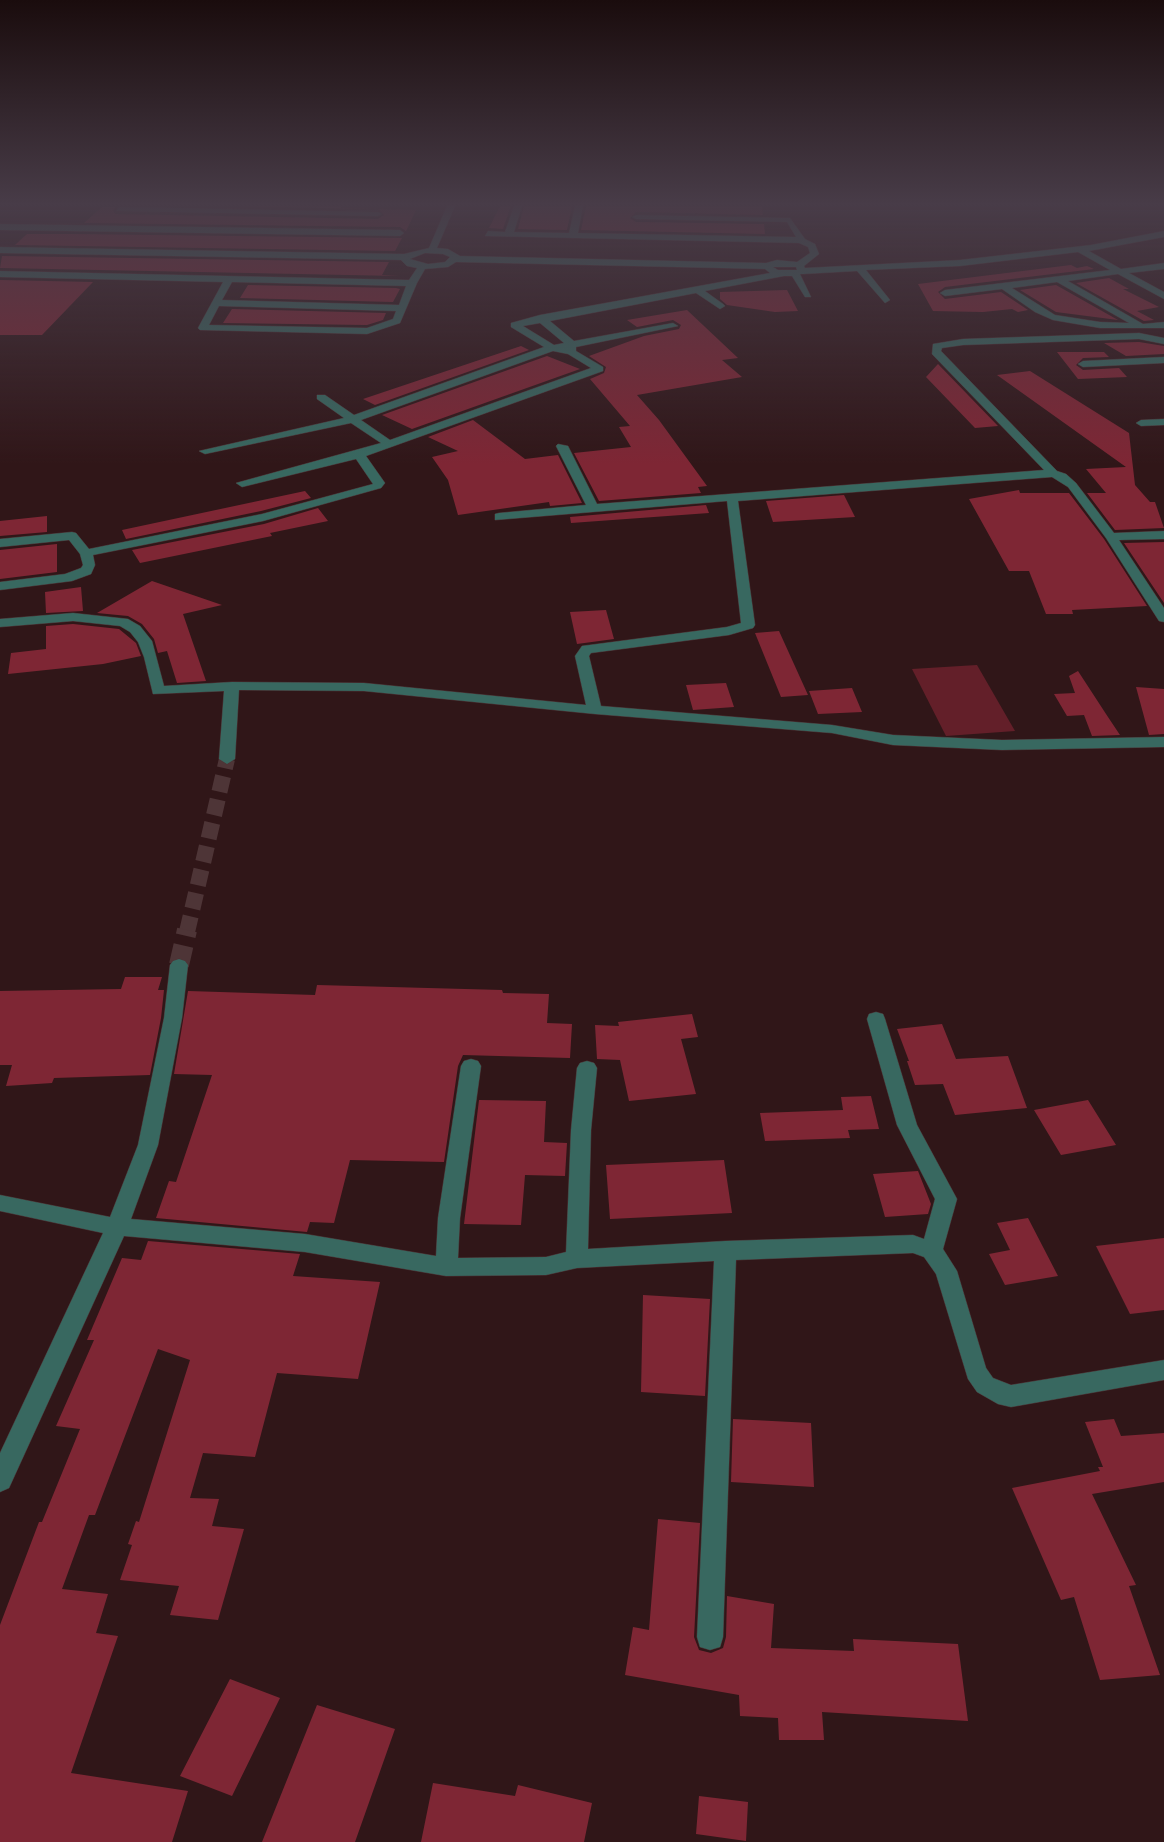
<!DOCTYPE html>
<html>
<head>
<meta charset="utf-8">
<style>
	body { margin:0 }
	canvas { display:block; background:#301618 }
</style>
</head>
<body>
<canvas width="1164" height="1842"></canvas>
<script>
const ctx = document.querySelector('canvas').getContext('2d');
ctx.lineJoin = 'round';
function fillPath(path, color) {
  ctx.fillStyle = color;
  ctx.fill(path, 'evenodd');
}
function poly(rows) {
  const path = new Path2D();
  for (const r of rows) {
    path.moveTo(r[0], r[1]);
    for (let i = 2; i < r.length; i += 2) path.lineTo(r[i], r[i + 1]);
  }
  return path;
}
function strokePath(path, color, width, dash) {
  ctx.strokeStyle = color;
  ctx.lineWidth = width;
  ctx.lineCap = dash ? 'butt' : 'round';
  ctx.setLineDash(dash || []);
  ctx.stroke(path);
}
fillPath(poly([
	[977,665,1015,731,946,736,912,669]
]), '#631f29');
fillPath(poly([
	[219,206,342,206,341,208,416,210,406,231,400,227,84,223,102,207,116,207,113,211,116,214,378,219,384,215,378,209],
	[500,206,511,206,503,229,489,228],
	[524,206,572,206,567,230,518,229],
	[586,206,762,206,763,215,636,212,630,218,636,222,764,224,765,234,581,230],
	[27,234,72,234,402,238,395,251,15,245],
	[2,256,389,262,382,275,399,276,0,268],
	[1071,265,1077,268,1087,266,1094,269,945,287,938,292,945,299,1001,292,1028,310,1018,312,1012,309,983,312,933,311,918,284],
	[1109,278,1129,289,1123,289,1159,307,1137,311,1154,320,1144,321,1076,283],
	[0,280,93,282,42,335,0,335],
	[248,285,396,288,400,289,393,302,240,298],
	[1056,285,1118,320,1056,312,1020,290],
	[787,290,798,311,775,312,727,305,720,299,720,292],
	[232,309,386,313,383,320,367,325,223,323],
	[687,310,738,358,722,360,742,377,637,395,659,420,707,486,698,487,701,493,599,501,574,453,631,447,619,427,630,426,590,379,604,373,606,367,589,356,644,336,679,329,681,325,673,320,637,327,627,320],
	[1139,342,1164,346,1164,354,1126,356,1104,343],
	[521,346,529,350,375,405,363,399],
	[1057,352,1104,352,1109,357,1083,358,1076,365,1083,370,1119,368,1127,377,1078,379],
	[547,356,580,369,412,429,382,415],
	[938,364,998,426,975,428,926,377],
	[1030,371,1129,433,1135,485,1150,502,1155,502,1164,528,1115,530,1087,493,1106,493,1086,469,1126,467,997,375],
	[473,420,525,459,558,455,582,503,550,506,549,502,458,515,448,480,432,457,458,451,428,437],
	[1019,490,1020,493,1069,493,1104,539,1147,606,1072,610,1073,614,1046,614,1029,571,1009,571,969,499],
	[305,491,311,498,261,511,126,539,122,530],
	[844,495,855,517,773,522,766,501],
	[706,505,709,513,571,523,570,517],
	[318,508,328,521,270,533,272,536,140,563,132,550,264,524],
	[47,516,47,532,0,536,0,521],
	[1164,542,1164,603,1124,543],
	[57,544,57,572,0,579,0,550],
	[152,581,222,605,183,614,206,681,177,683,167,651,158,653,154,639,142,624,128,616,97,613],
	[81,587,83,611,46,613,45,592],
	[606,610,614,639,577,644,570,612],
	[73,624,119,629,136,643,141,656,103,664,8,674,11,653,46,649,46,626],
	[779,631,808,695,781,697,755,633],
	[1078,671,1106,714,1120,735,1092,736,1084,715,1067,716,1054,694,1075,693,1069,676],
	[726,683,734,707,693,710,686,685],
	[1136,687,1164,689,1164,734,1149,735],
	[852,688,862,712,818,714,809,691],
	[125,977,162,977,158,990,164,990,161,1018,150,1075,54,1078,52,1083,6,1086,12,1065,0,1065,0,991,121,989],
	[317,985,502,990,503,993,549,994,547,1023,572,1024,570,1058,463,1055,458,1066,444,1162,350,1160,334,1223,310,1222,307,1232,156,1218,169,1181,176,1182,212,1075,174,1074,188,991,315,995],
	[692,1014,698,1037,681,1039,696,1094,629,1101,620,1060,597,1059,595,1025,619,1026,618,1022],
	[942,1024,956,1059,1008,1056,1027,1108,955,1115,943,1084,915,1085,907,1061,909,1061,897,1029],
	[871,1096,879,1129,848,1130,850,1138,765,1141,760,1113,843,1110,841,1097],
	[479,1100,546,1101,544,1142,567,1143,565,1176,525,1175,521,1225,464,1224],
	[1088,1100,1116,1145,1061,1155,1034,1110],
	[724,1160,732,1213,610,1219,606,1165],
	[918,1171,931,1204,928,1214,885,1217,873,1174],
	[1028,1218,1058,1276,1005,1285,989,1254,1010,1250,997,1223],
	[1164,1238,1164,1310,1130,1314,1096,1246],
	[148,1241,300,1254,293,1276,380,1282,358,1379,277,1373,255,1457,203,1453,190,1498,219,1499,212,1526,244,1529,218,1620,170,1615,179,1586,120,1580,132,1545,128,1544,136,1521,139,1522,190,1360,158,1349,95,1515,89,1515,62,1589,108,1594,96,1633,118,1636,71,1773,188,1791,172,1842,0,1842,0,1625,39,1522,42,1522,80,1429,56,1426,94,1340,87,1340,122,1258,141,1260],
	[643,1295,710,1299,705,1396,641,1392],
	[733,1419,811,1423,814,1487,731,1482],
	[1114,1419,1121,1436,1164,1433,1164,1482,1092,1494,1136,1585,1129,1586,1160,1675,1100,1680,1074,1597,1061,1600,1012,1488,1100,1471,1098,1467,1103,1467,1085,1422],
	[658,1519,700,1523,694,1637,699,1650,711,1653,723,1648,726,1637,727,1596,774,1604,771,1648,854,1651,853,1639,958,1644,968,1721,822,1712,824,1740,779,1740,778,1718,740,1716,739,1695,625,1675,633,1627,649,1630],
	[230,1679,280,1698,232,1796,180,1776],
	[317,1705,395,1729,355,1842,262,1842],
	[433,1783,515,1796,518,1785,592,1803,584,1842,421,1842],
	[699,1796,748,1802,746,1841,696,1834]
]), '#7e2634');
strokePath(poly([
	[187,932,227,759]
]), '#4e3537', 16, [16, 8]);
strokePath(poly([
	[179,965,187,930]
]), '#4e3537', 20, [20, 10]);
const service = poly([
	[1164,419,1164,425,1141,426,1136,423,1141,420,1164,419]
]);
const minor = poly([
	[447,206,455,206,437,248,448,249,460,256,766,263,777,260,797,262,810,253,808,247,799,243,485,236,488,231,505,232,514,206,522,206,514,232,569,233,575,206,583,206,578,233,796,237,787,222,636,219,632,217,636,215,790,218,805,239,815,244,819,254,804,266,805,268,960,260,1091,245,1164,231,1164,237,1089,251,1121,269,1164,263,1164,269,1129,273,1164,292,1164,299,1118,274,1068,281,1143,324,1164,322,1164,328,1100,328,1053,320,1035,312,1002,289,945,296,940,293,945,290,1110,270,1078,252,960,266,866,270,890,300,885,303,857,271,803,274,800,274,811,297,805,297,792,276,784,276,705,291,723,304,725,306,720,309,696,293,550,321,574,341,673,323,678,326,576,347,576,351,603,367,603,371,366,456,385,483,381,488,263,521,93,555,95,565,91,574,72,581,0,590,0,582,65,574,81,568,83,565,80,554,69,540,0,547,0,539,72,532,76,533,89,549,262,514,373,484,356,459,242,487,236,483,381,443,351,423,205,454,199,451,344,418,317,399,317,395,325,395,354,415,544,347,511,327,511,323,540,315,770,273,765,269,456,262,448,267,425,269,417,283,400,323,367,334,200,330,198,328,223,282,0,277,0,271,409,280,417,268,407,266,401,260,0,253,0,247,404,254,429,248,447,206],
	[425,253,443,254,450,257,445,262,428,264,410,259,425,253],
	[773,267,796,267,797,270,778,270,773,267],
	[232,282,406,286,399,305,222,300,232,282],
	[1057,282,1129,323,1100,322,1055,315,1012,288,1057,282],
	[219,306,396,311,393,319,367,328,209,325,219,306],
	[540,323,564,343,554,345,523,326,540,323],
	[553,351,568,354,591,368,390,440,361,420,553,351],
	[119,207,378,212,382,214,378,216,116,211,119,207],
	[0,224,400,230,404,233,400,236,0,230,0,224],
	[1139,333,1164,338,1164,344,1139,339,963,345,942,348,941,351,1057,471,1066,474,1076,483,1114,533,1164,531,1164,539,1119,540,1164,608,1164,622,1159,621,1106,538,1068,487,1052,477,738,501,755,625,753,628,729,635,591,653,589,656,601,706,832,725,893,735,1002,740,1164,737,1164,747,1002,750,893,745,832,733,595,714,364,691,239,690,235,759,227,764,219,759,224,691,153,694,144,657,138,642,130,632,120,626,73,621,0,627,0,619,73,613,128,619,140,626,152,641,164,686,232,682,364,683,586,705,575,656,582,646,727,627,741,623,727,501,495,520,495,514,499,513,586,505,556,446,558,444,568,446,597,504,1044,470,932,354,933,344,963,339,1139,333],
	[1164,357,1164,363,1083,367,1078,364,1083,361,1164,357],
	[179,959,185,961,188,965,182,1018,158,1145,131,1219,305,1234,436,1256,438,1218,461,1066,464,1061,471,1059,478,1061,481,1066,460,1218,458,1258,546,1257,566,1252,571,1130,577,1068,580,1063,587,1061,594,1063,597,1068,591,1130,588,1249,725,1241,913,1235,924,1239,935,1199,897,1125,867,1019,869,1014,876,1012,883,1014,885,1019,917,1125,957,1199,943,1249,957,1271,986,1368,993,1378,1011,1385,1164,1360,1164,1380,1011,1407,998,1404,977,1392,968,1379,936,1274,924,1257,913,1253,736,1260,723,1637,720,1647,710,1650,700,1647,697,1637,714,1261,577,1268,546,1275,446,1276,305,1252,124,1236,9,1488,0,1492,0,1453,103,1233,0,1211,0,1195,110,1217,138,1145,164,1018,170,965,173,961,179,959]
]);
strokePath(service, '#4c3335', 1);
strokePath(minor, '#4c3335', 1);
fillPath(service, '#386860');
fillPath(minor, '#386860');
const sky = ctx.createLinearGradient(0, 0, 0, 464);
sky.addColorStop(0, '#1a0c0d');
sky.addColorStop(0.44, '#483c48');
sky.addColorStop(1, '#483c4800');
ctx.fillStyle = sky;
ctx.fillRect(0, 0, 1164, 464);
</script>
</body>
</html>
